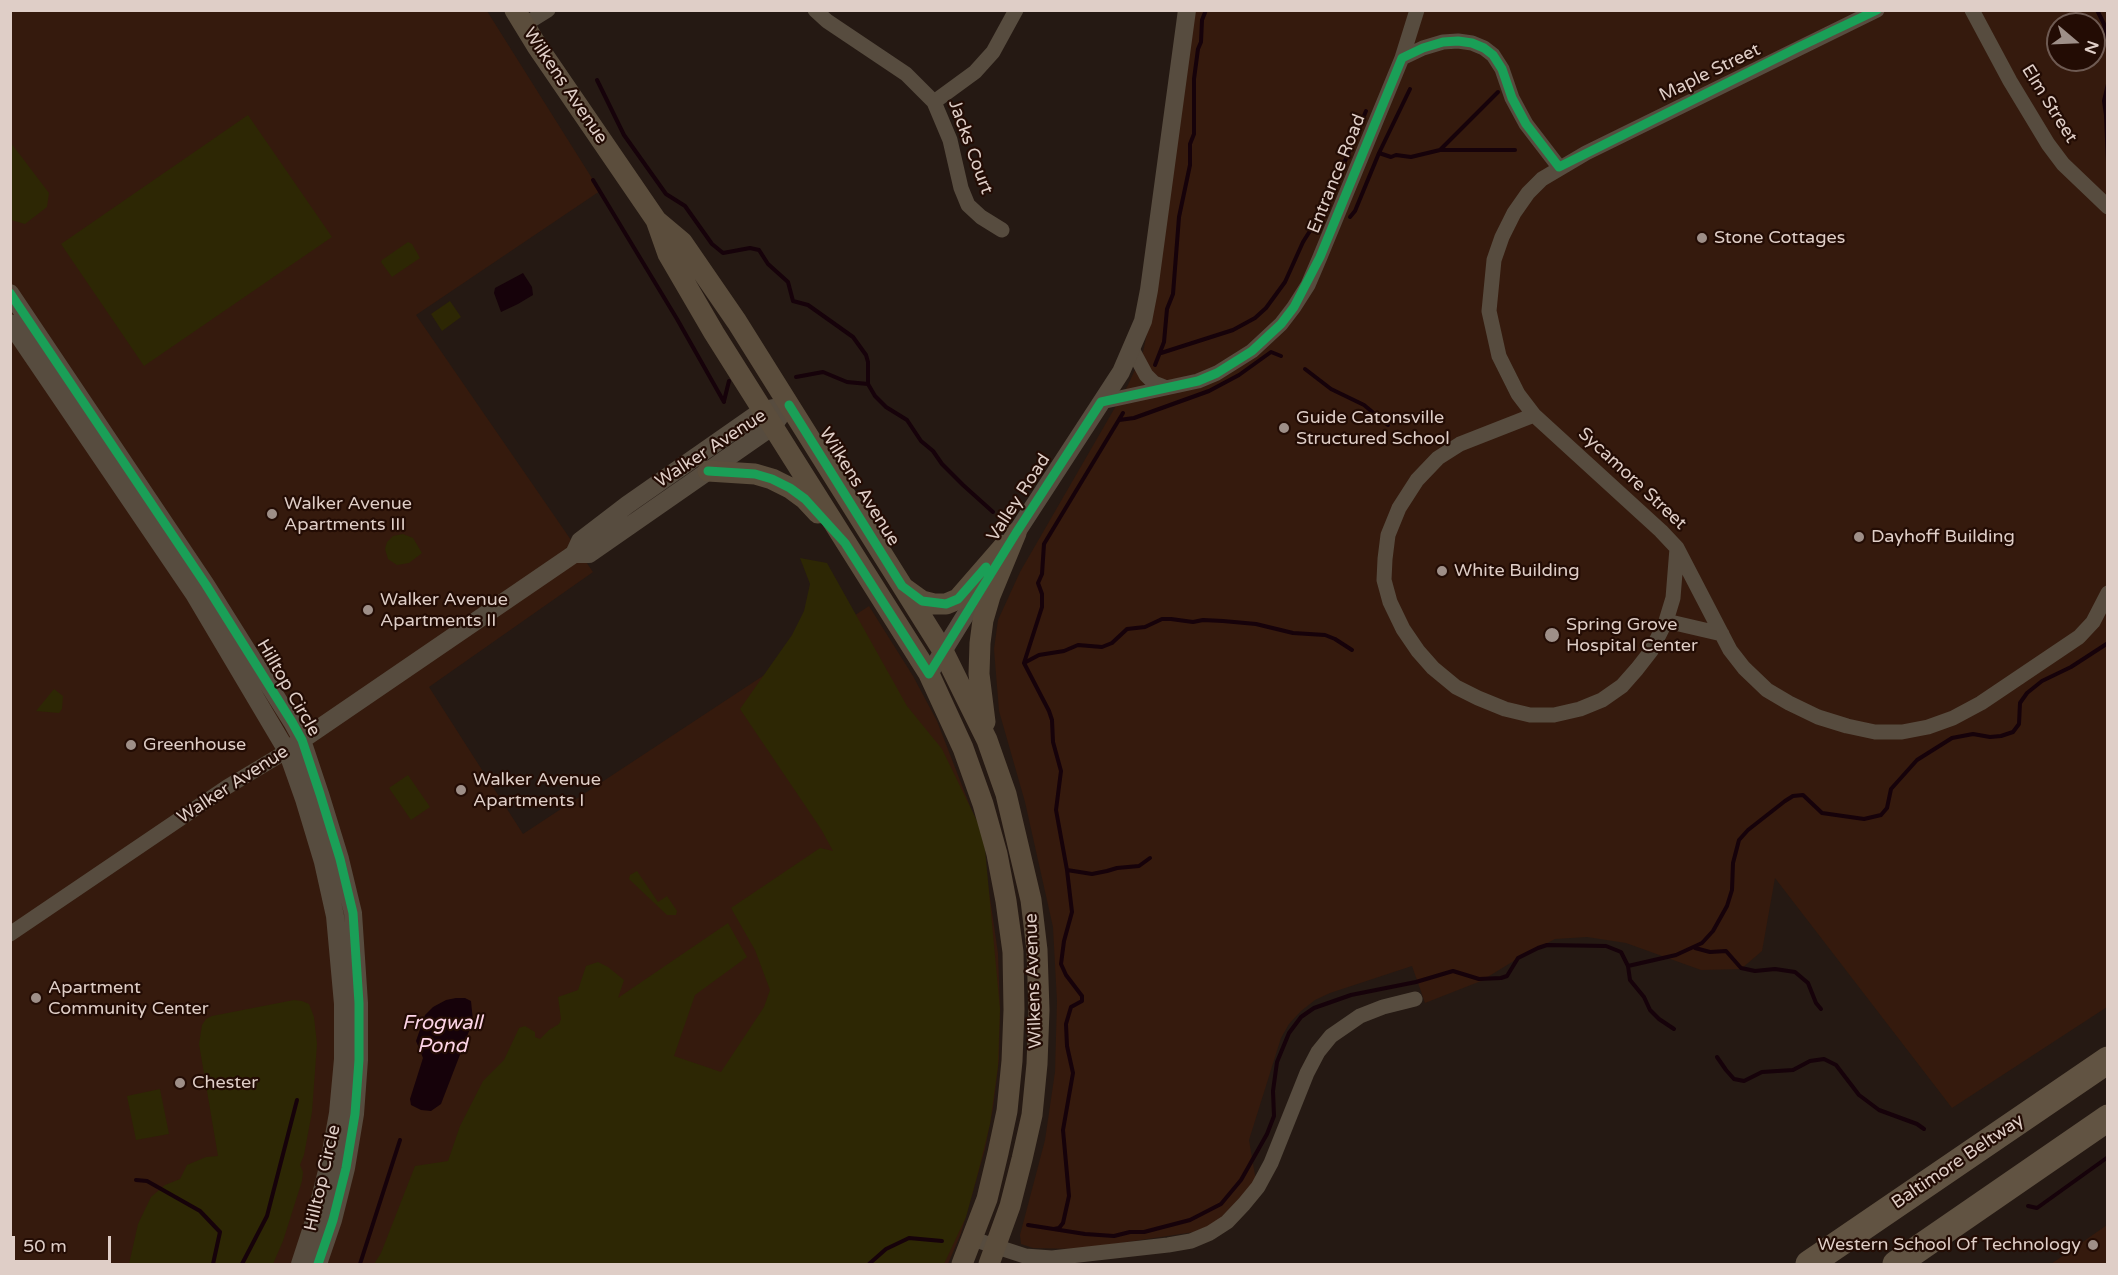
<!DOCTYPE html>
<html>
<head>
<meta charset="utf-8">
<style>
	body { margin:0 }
	#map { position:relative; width:2118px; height:1275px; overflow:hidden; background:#251913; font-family:"Varela Round",sans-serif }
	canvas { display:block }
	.frame { position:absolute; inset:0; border:12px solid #dfcec7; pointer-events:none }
	.north { position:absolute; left:2046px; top:12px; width:60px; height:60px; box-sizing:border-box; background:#230c04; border:2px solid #6e5a52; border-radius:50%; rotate:109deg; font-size:16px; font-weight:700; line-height:24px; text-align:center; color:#dfcec7 }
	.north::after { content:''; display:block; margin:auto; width:21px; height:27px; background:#9e8f88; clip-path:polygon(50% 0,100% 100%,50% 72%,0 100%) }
	.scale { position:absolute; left:12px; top:1236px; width:99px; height:27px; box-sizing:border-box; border:3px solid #dfcec7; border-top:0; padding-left:8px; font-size:18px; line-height:21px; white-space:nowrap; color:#dfcec7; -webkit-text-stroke:4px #230c04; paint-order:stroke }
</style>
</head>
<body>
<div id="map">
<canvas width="2118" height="1275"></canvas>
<div class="frame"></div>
<div class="north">N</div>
<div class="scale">50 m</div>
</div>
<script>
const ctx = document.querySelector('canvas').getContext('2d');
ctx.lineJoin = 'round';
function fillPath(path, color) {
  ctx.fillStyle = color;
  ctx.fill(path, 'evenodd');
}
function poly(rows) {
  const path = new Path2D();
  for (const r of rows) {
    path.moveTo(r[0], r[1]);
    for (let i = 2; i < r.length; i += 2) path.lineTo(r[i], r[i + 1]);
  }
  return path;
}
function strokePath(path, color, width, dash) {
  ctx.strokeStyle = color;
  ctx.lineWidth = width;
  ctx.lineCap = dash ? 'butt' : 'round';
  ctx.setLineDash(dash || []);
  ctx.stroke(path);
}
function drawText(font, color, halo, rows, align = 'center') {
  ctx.font = font + ' "Varela Round",sans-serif';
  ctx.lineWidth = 4.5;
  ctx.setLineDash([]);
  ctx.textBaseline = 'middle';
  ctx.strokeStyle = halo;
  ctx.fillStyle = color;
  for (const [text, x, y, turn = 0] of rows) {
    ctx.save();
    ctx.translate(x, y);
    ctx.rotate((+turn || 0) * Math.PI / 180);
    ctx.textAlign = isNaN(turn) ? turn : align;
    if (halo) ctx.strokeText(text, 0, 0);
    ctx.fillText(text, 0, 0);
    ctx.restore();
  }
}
fillPath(poly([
	[10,11,487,11,600,191,416,315,593,572,429,687,523,834,869,606,913,676,937,721,970,806,984,857,998,953,1000,1009,999,1060,993,1108,985,1149,972,1195,961,1233,948,1264,11,1264],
	[1195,11,2107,11,2107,1007,1952,1108,1775,878,1762,951,1741,969,1701,970,1626,943,1587,937,1555,939,1517,959,1481,981,1425,1003,1412,966,1330,993,1315,1000,1301,1011,1289,1024,1281,1038,1249,1140,1256,1181,1216,1223,1194,1232,1081,1249,1033,1248,1021,1244,1020,1235,1045,1140,1055,1072,1057,1001,1053,927,1025,802,999,711,994,649,998,620,1020,572,1128,385,1143,352,1154,301],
	[2058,24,2094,24,2094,60,2058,60],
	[2107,1225,2107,1264,2051,1264]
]), '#351a0d');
fillPath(poly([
	[248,115,332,237,144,366,61,244],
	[11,143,49,193,47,207,25,224,11,220],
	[408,242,412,244,420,258,392,277,381,262,382,260],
	[450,301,461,317,442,331,431,314],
	[403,534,413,538,422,553,409,563,397,565,388,559,385,549,387,542,393,536],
	[800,558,827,563,907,706,942,749,978,823,985,849,1000,1009,998,1066,990,1124,979,1169,966,1217,944,1264,374,1264,381,1253,415,1166,448,1161,460,1126,483,1081,504,1060,519,1028,525,1026,535,1032,535,1037,540,1039,549,1030,559,1024,561,1019,558,997,578,990,586,966,598,962,608,967,624,980,618,998,728,923,747,957,695,995,674,1056,721,1072,764,1007,770,990,755,950,731,908,820,848,833,851,821,829,740,709,792,635,804,611,810,584],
	[54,689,63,696,62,709,59,713,36,711],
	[408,775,430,807,411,820,389,788],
	[637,871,658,902,667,896,677,911,676,915,667,915,629,879,630,875],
	[294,1000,302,1001,309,1004,314,1017,317,1044,312,1112,304,1155,300,1165,303,1172,302,1181,283,1241,273,1264,129,1264,138,1224,151,1197,165,1185,180,1179,187,1165,206,1157,218,1156,199,1044,202,1025,206,1019,212,1016],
	[160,1089,169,1134,136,1140,127,1096]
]), '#2d2704');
fillPath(poly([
	[523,273,532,287,533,295,518,304,501,312,494,293,495,288],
	[456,998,465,998,471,1001,473,1021,441,1104,431,1111,421,1110,411,1105,410,1099,423,1058,416,1041,425,1015,433,1007,446,1000]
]), '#16020a');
strokePath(poly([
	[2097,10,2104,24,2108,46],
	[597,80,624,135,666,194,685,206,712,244,723,253,750,248,759,250,768,264,788,282,793,301,808,305,853,337,866,355,868,362,868,384,875,396,886,407,907,420,921,441,933,451,942,464,963,485,993,512],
	[2108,84,2104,101,2106,115,2108,162],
	[1440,150,1498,92],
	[1379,153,1391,157,1396,155,1411,157,1440,150,1515,150],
	[593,180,677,319,724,402],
	[1350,217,1355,211,1379,153,1410,89],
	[1161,353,1233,330,1255,318,1266,308,1285,282,1303,242,1327,204,1366,111],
	[1155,365,1164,342,1167,309,1173,294,1179,217,1190,165,1190,144,1194,134,1194,79,1198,49,1201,42,1202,20,1206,10],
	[1305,369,1331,389,1364,405,1388,425],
	[796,377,823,372,847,382,868,384],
	[724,401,729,381],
	[1119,420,1134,418,1209,391,1239,375,1271,352,1281,356],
	[1024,663,1039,655,1064,651,1078,645,1102,647,1112,643,1127,629,1145,627,1162,619,1171,619,1193,622,1203,620,1223,621,1256,624,1293,633,1325,635,1335,639,1352,650],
	[1067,870,1092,874,1107,871,1117,868,1139,866,1150,858],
	[1695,948,1710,952,1726,951,1741,968,1755,971,1775,969,1795,972,1808,983,1816,1003,1821,1009],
	[1628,966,1676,955,1702,943,1713,931,1727,906,1732,890,1733,863,1739,840,1748,830,1785,801,1793,796,1803,795,1822,813,1864,819,1881,815,1887,808,1891,789,1917,760,1952,738,1973,734,1990,737,2001,736,2013,732,2019,724,2020,703,2027,693,2042,681,2071,667,2108,643],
	[1717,1057,1726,1070,1734,1079,1744,1081,1762,1072,1793,1070,1810,1061,1824,1059,1836,1065,1859,1095,1879,1110,1917,1124,1924,1129],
	[136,1180,147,1181,200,1211,220,1232,213,1264],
	[2028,1206,2037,1208,2108,1157],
	[1028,1225,1085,1234,1114,1236,1130,1232,1144,1232,1190,1220,1221,1204,1241,1180,1267,1134,1274,1116,1273,1091,1277,1062,1289,1033,1301,1017,1314,1008,1351,995,1416,982,1453,971,1479,979,1501,978,1507,976,1518,958,1538,948,1547,945,1606,946,1621,952,1628,966,1630,980,1644,997,1650,1010,1659,1019,1674,1029],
	[1054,1229,1059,1228,1063,1223,1069,1196,1063,1130,1073,1073,1067,1046,1066,1024,1071,1007,1082,1001,1082,996,1066,975,1061,964,1064,941,1072,912,1067,870,1056,810,1061,771,1053,742,1052,720,1049,711,1024,663,1042,607,1042,594,1038,583,1042,574,1044,544,1123,413],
	[242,1264,267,1216,297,1100],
	[360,1264,400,1140],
	[869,1264,886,1249,909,1238,942,1241]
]), '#16020a', 4);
strokePath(poly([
	[815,10,827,21,906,74,934,102,950,140,961,188,968,205,981,217,1002,230],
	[1877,10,1586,153,1542,179,1528,193,1514,213,1502,237,1494,260,1489,311,1499,356,1518,394,1534,415,1661,531,1677,548,1730,650,1744,668,1767,690,1789,703,1818,717,1847,726,1875,732,1902,732,1928,727,1953,718,1981,703,2079,637,2093,622,2108,593],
	[1972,10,2010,81,2048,144,2063,164,2108,207],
	[524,25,548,10],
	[1402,58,1417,10],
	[934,102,975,72,993,52,1016,10],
	[1132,349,1146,375,1154,383,1164,387],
	[1101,402,1198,381,1217,373,1252,351,1281,324,1294,307,1308,285,1320,257,1402,58,1423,48,1443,42,1458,41,1472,43,1484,48,1493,55,1502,69,1512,98,1526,124,1559,167],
	[1534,415,1460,444,1438,458,1417,480,1399,508,1388,535,1385,559,1384,580,1390,602,1403,629,1418,651,1433,668,1456,687,1478,698,1505,709,1530,715,1554,715,1580,709,1602,700,1622,686,1637,669,1651,651,1666,621,1673,598,1677,548],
	[1666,621,1722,634],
	[10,934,227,787,287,751],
	[973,1239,1025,1256,1052,1258,1168,1245,1191,1241,1210,1233,1227,1222,1244,1204,1258,1187,1271,1163,1307,1073,1318,1052,1331,1036,1360,1016,1383,1007,1415,999]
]), '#574c3f', 15);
strokePath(poly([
	[10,293,206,585,292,722,302,740,320,794,340,859,353,913,359,1003,359,1060,355,1114,346,1168,333,1220,318,1264],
	[10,323,194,594,287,751,304,799,323,862,335,916,343,1004,343,1059,338,1113,329,1163,316,1215,300,1264],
	[1009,544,1121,372,1143,321,1149,290,1187,10],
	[574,554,589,554,773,426,781,415],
	[929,674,995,567],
	[293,746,574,554,580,541,627,505,763,410,789,405]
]), '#574c3f', 18);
strokePath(poly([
	[515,10,537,46,656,220,668,254,714,333,929,674,963,748,983,804,997,854,1006,901,1013,952,1014,1010,1012,1061,1007,1111,998,1153,987,1199,962,1264],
	[657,221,682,242,737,322,943,651,987,740,1006,794,1031,900,1037,950,1039,1010,1037,1064,1032,1115,1022,1159,1010,1206,989,1264],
	[708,471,755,474,772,479,790,488,805,499,818,513],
	[904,588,922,601,934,604,946,604,958,599,1005,545],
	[985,722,979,674,980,643,983,620,990,596,1016,533]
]), '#5b4d3c', 21);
strokePath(poly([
	[1809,1264,2108,1060],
	[1896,1264,2108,1118]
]), '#615342', 27);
strokePath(poly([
	[10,293,206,585,292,722,302,740,320,794,340,859,353,913,359,1003,359,1060,355,1114,346,1168,333,1220,318,1264],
	[789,405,902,586,922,601,946,604,958,599,986,567],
	[708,471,755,474,772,479,790,488,805,499,845,543,929,674,1016,533,1101,402,1198,381,1217,373,1252,351,1281,324,1294,307,1320,257,1402,58,1423,48,1443,42,1458,41,1472,43,1484,48,1493,55,1502,69,1512,98,1526,124,1559,167,1799,47,1877,10]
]), '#1a9f57', 9);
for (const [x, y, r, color] of [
	[1702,238,6,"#9e8f88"],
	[1284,428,6,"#9e8f88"],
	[272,514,6,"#9e8f88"],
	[1859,537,6,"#9e8f88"],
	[1442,571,6,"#9e8f88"],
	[368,610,6,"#9e8f88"],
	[1552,635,8,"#9e8f88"],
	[131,745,6,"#9e8f88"],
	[461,790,6,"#9e8f88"],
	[36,998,6,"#9e8f88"],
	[180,1083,6,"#9e8f88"],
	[2093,1245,6,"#9e8f88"]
]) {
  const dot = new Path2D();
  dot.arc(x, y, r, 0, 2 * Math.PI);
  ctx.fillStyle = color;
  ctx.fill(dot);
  strokePath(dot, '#230c04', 2);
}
drawText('18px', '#dfcec7', '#230c04', [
	["Maple Street",1710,73,-26],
	["Wilkens Avenue",565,86,56],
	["Elm Street",2049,104,58],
	["Jacks Court",970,147,70],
	["Entrance Road",1337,174,-68],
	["Walker Avenue",711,449,-33],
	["Sycamore Street",1632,479,43],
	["Wilkens Avenue",859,487,58],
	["Valley Road",1019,498,-57],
	["Hilltop Circle",288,688,60],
	["Walker Avenue",233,785,-33],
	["Wilkens Avenue",1034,981,-92],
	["Baltimore Beltway",1958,1162,-34],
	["Hilltop Circle",323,1178,-77]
]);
drawText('18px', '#dfcec7', '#230c04', [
	["Stone Cottages",1714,238],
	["Guide Catonsville",1296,418],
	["Structured School",1296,439],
	["Walker Avenue",284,504],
	["Apartments III",284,525],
	["Dayhoff Building",1871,537],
	["White Building",1454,571],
	["Walker Avenue",380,600],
	["Apartments II",380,621],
	["Spring Grove",1566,625],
	["Hospital Center",1566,646],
	["Greenhouse",143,745],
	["Walker Avenue",473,780],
	["Apartments I",473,801],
	["Apartment",48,988],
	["Community Center",48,1009],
	["Chester",192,1083],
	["Western School Of Technology",2081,1245,"right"]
], 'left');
drawText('italic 20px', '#fed5e7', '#230c04', [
	["Frogwall",442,1024],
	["Pond",442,1047]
]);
</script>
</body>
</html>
